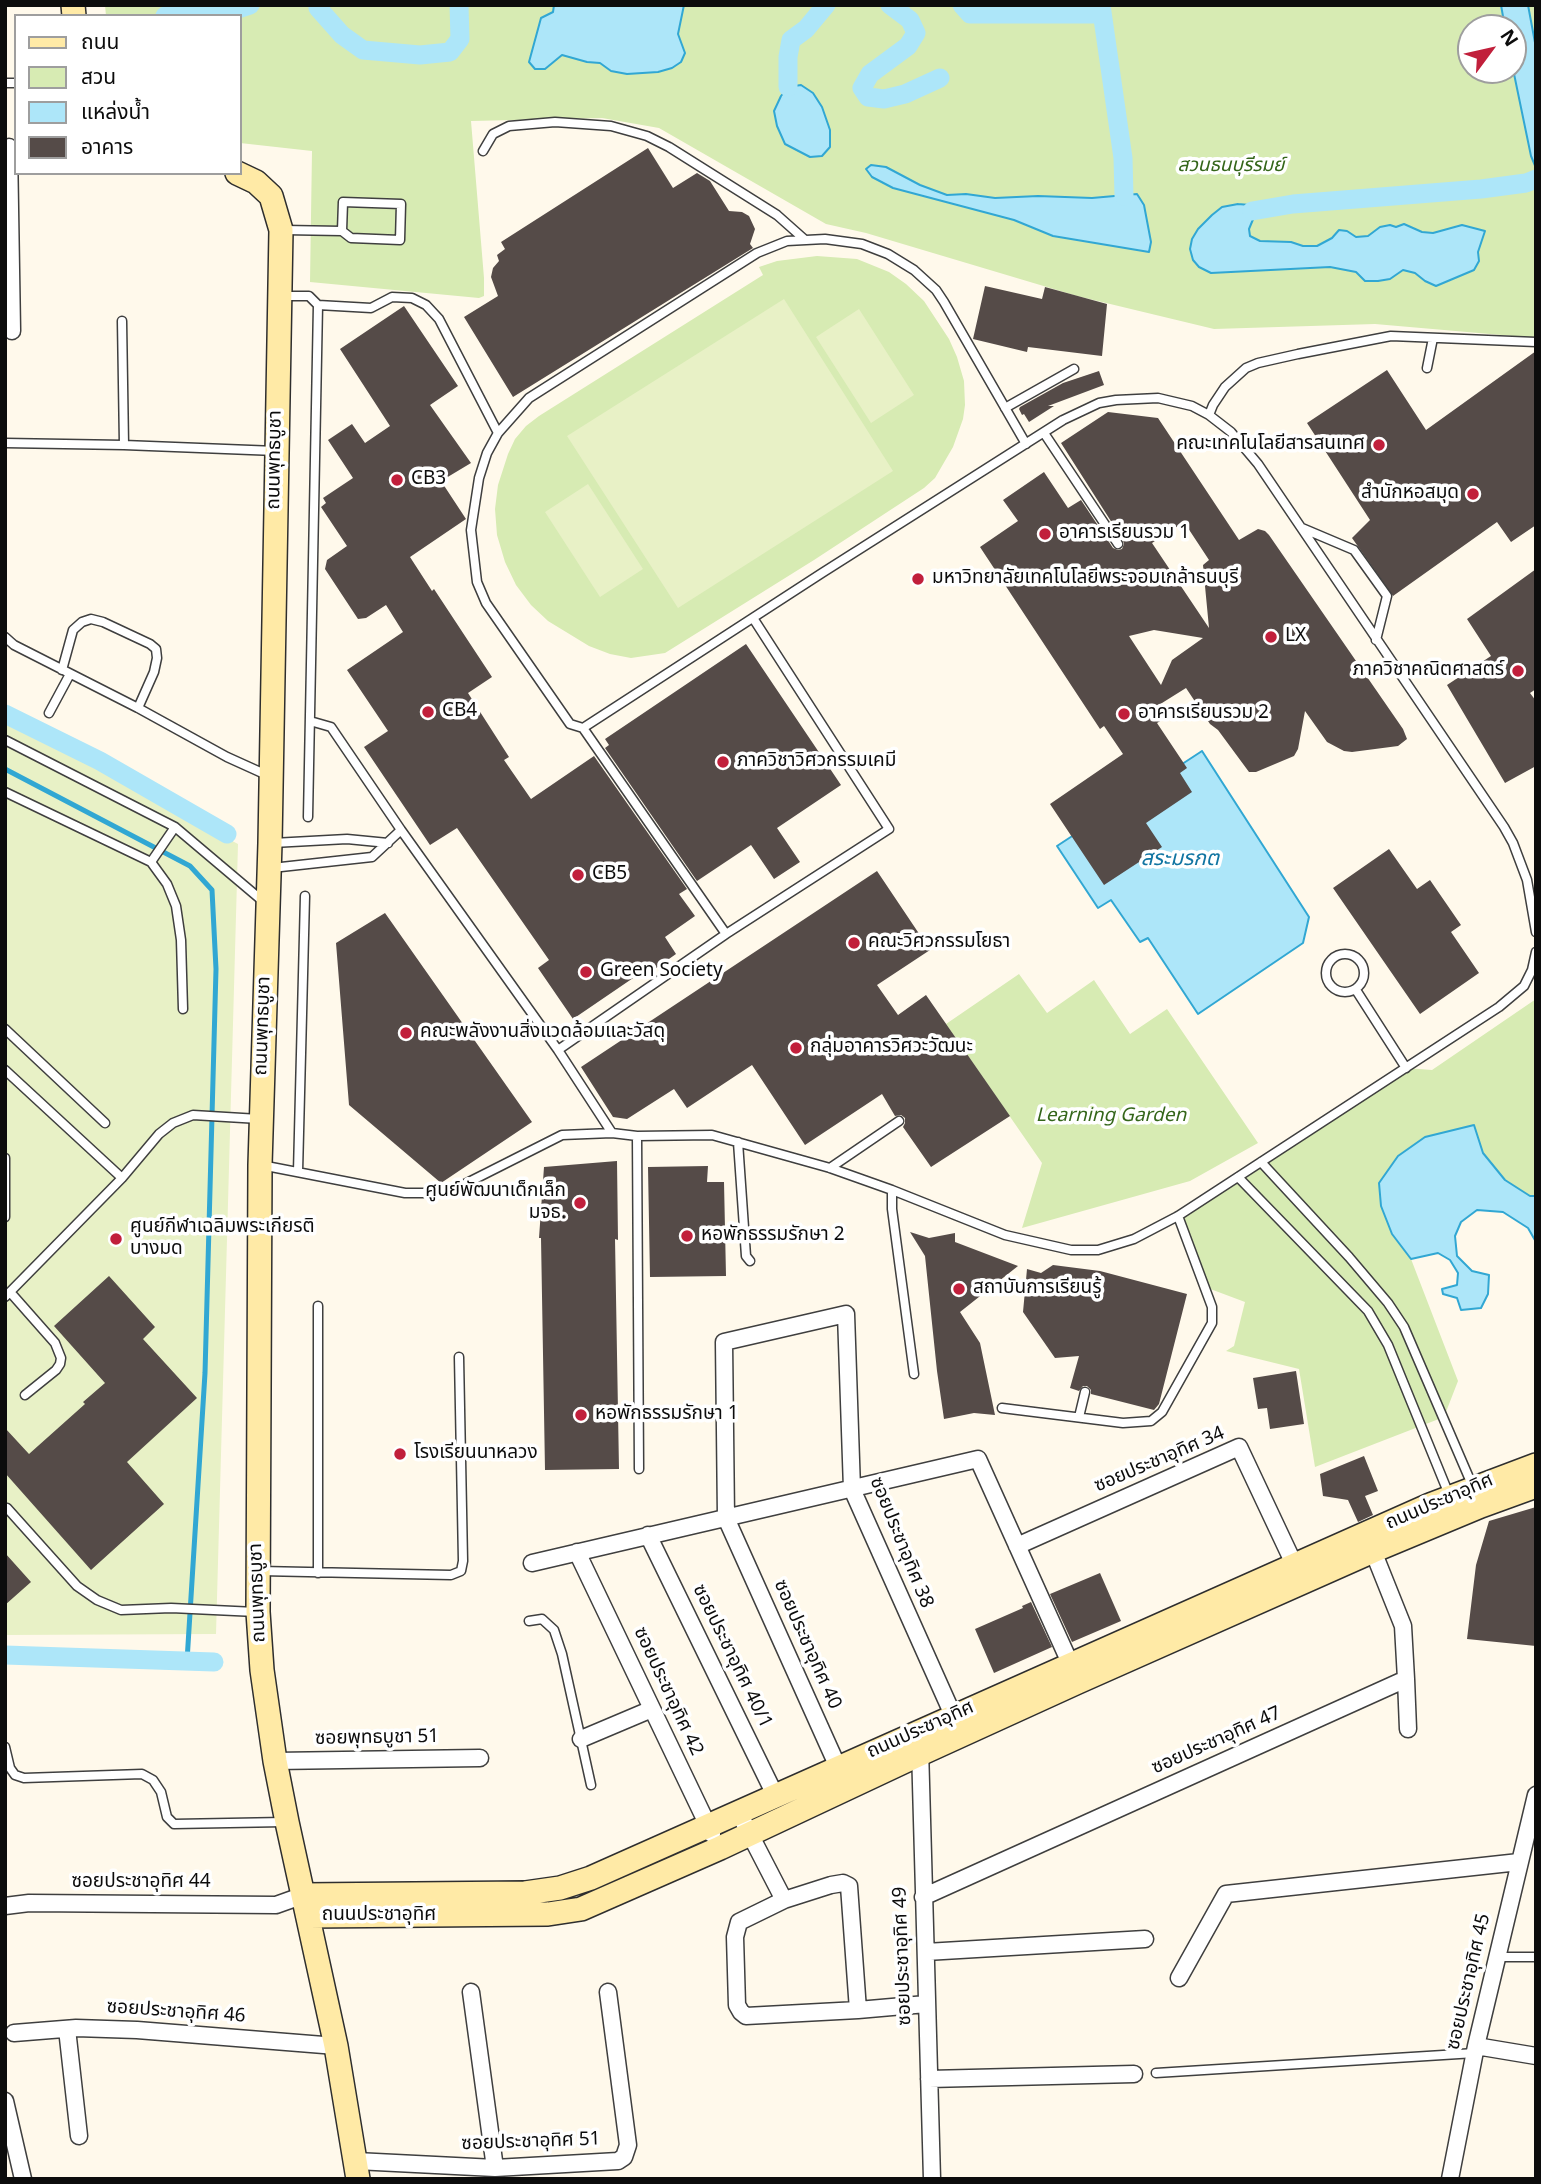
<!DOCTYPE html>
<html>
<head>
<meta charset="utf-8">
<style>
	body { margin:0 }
	#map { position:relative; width:1541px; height:2184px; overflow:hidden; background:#fff9eb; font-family:Georgia,"Noto Sans Thai",serif }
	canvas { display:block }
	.frame { position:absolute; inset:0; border:7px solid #0c0c0c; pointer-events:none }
	.legend { position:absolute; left:14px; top:14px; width:228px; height:161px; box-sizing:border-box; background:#fff; border:2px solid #9e9e9e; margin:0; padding:9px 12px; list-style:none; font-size:21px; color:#0c0c0c }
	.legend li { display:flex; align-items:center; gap:14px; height:35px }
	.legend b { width:35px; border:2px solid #9e9e9e }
	.north { position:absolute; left:1457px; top:14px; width:70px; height:70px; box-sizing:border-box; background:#fff; border:2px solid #9e9e9e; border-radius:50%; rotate:57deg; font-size:19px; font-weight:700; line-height:28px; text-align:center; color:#0c0c0c }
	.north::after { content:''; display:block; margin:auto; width:24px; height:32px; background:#c11f3b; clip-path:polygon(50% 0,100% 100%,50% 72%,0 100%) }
</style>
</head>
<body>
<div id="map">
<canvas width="1541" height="2184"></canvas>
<div class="frame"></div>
<ul class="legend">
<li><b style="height:9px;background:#ffeaa6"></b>ถนน</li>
<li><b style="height:19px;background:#d7ebb3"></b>สวน</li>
<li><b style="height:19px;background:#ade6f9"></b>แหล่งน้ำ</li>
<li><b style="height:19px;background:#554b48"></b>อาคาร</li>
</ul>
<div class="north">N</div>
</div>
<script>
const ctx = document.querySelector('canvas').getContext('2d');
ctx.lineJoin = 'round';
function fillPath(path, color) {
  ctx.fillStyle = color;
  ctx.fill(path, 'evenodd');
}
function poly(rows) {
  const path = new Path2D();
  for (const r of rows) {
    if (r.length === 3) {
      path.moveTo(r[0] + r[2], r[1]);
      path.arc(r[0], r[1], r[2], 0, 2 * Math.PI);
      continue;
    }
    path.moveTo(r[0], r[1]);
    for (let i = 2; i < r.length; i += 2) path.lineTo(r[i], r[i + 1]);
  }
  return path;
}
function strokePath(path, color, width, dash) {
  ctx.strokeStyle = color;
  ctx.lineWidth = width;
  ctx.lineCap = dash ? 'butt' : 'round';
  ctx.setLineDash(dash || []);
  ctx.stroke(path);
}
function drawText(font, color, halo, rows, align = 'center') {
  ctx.font = font + ' Georgia,"Noto Sans Thai",serif';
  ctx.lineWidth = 7;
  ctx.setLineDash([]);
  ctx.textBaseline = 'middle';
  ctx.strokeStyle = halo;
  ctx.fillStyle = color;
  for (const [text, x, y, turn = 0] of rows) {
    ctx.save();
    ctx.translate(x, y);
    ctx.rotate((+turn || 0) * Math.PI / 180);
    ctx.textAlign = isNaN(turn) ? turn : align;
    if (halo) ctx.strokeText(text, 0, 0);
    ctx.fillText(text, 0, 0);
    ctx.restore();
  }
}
fillPath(poly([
	[105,5,1536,5,1536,338,1375,324,1214,329,1077,296,866,233,826,224,659,128,602,118,471,121,484,278,484,296,479,298,310,282,312,151,240,143,240,16,106,16],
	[1471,28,1513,28,1513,70,1471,70],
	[817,256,857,259,889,272,906,284,924,301,949,339,957,357,964,381,965,405,963,419,953,447,935,478,924,488,814,560,665,653,631,658,610,654,589,646,548,621,531,605,516,585,505,562,497,535,495,509,498,485,508,454,515,439,526,426,539,416,763,275,759,267,777,261],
	[1019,974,1047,1013,1094,980,1130,1034,1167,1009,1258,1143,1190,1181,1022,1228,1042,1163,946,1024],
	[1536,999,1536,1196,1530,1196,1505,1180,1483,1153,1392,1234,1411,1259,1458,1381,1444,1417,1315,1467,1299,1369,1226,1351,1234,1346,1245,1302,1205,1287,1178,1216,1406,1068,1432,1070]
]), '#d7ebb3');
fillPath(poly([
	[784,299,893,471,678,608,567,436],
	[859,309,914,395,871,423,816,337],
	[588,484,643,569,600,597,545,512],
	[5,721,238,844,216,1634,5,1635]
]), '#e8f1c6');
const water = poly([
	[554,5,684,5,678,34,685,53,681,62,672,68,658,72,627,74,611,71,600,63,587,62,562,55,545,69,535,69,529,62,541,18,553,12,554,5],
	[1501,5,1528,5,1536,48,1536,168,1531,156,1513,69,1513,28,1505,28,1501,5],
	[801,85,813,93,822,107,830,130,830,147,822,156,810,157,785,144,777,126,774,111,781,96,788,87,801,85],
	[871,165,886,167,920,185,947,195,966,194,995,198,1038,196,1092,198,1137,194,1144,205,1151,242,1149,252,1053,236,1014,220,893,188,872,177,866,169,871,165],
	[1238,204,1250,205,1254,217,1249,229,1250,236,1260,241,1291,242,1303,246,1317,246,1332,238,1339,230,1347,231,1356,237,1368,236,1380,227,1390,225,1396,227,1404,224,1422,232,1433,233,1462,225,1485,231,1478,252,1479,261,1474,270,1436,286,1425,281,1415,273,1403,270,1390,279,1378,281,1365,281,1356,272,1330,267,1211,273,1199,267,1193,260,1190,249,1192,239,1198,229,1212,215,1222,207,1238,204],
	[1202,751,1309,917,1303,943,1198,1014,1148,938,1140,942,1111,900,1098,908,1057,846,1202,751],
	[1474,1125,1483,1153,1505,1180,1530,1196,1536,1196,1536,1242,1528,1228,1503,1212,1477,1210,1461,1222,1455,1236,1457,1256,1472,1271,1489,1275,1488,1294,1481,1308,1461,1310,1457,1298,1443,1294,1442,1289,1457,1285,1458,1273,1450,1260,1438,1253,1411,1259,1392,1234,1381,1206,1379,1183,1398,1156,1425,1137,1474,1125]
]);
fillPath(water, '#ade6f9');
strokePath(water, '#31a7d3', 2);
strokePath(poly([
	[5,769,190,866,212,890,216,969,205,1373,187,1661]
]), '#31a7d3', 5);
strokePath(poly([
	[319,5,318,8,342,35,363,50,420,55,450,52,460,39,459,5],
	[890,5,910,20,916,33,908,46,870,74,862,88,868,97,884,99,905,94,940,78],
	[962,5,970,14,1102,14],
	[1101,5,1123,158,1124,196],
	[165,16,232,11,250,5],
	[788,87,788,57,791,40,806,29,826,5],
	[1252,211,1293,204,1481,189,1526,183,1536,179],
	[5,714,100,761,227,834],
	[5,1655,214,1662]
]), '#ade6f9', 19);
fillPath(poly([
	[648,148,673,188,697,173,710,181,729,211,742,212,749,216,755,229,750,244,753,248,513,397,464,317,498,296,491,277,493,268,499,261,497,255,505,249,501,242],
	[985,286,1042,299,1045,287,1107,304,1102,356,1028,347,1027,352,973,339],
	[404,306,458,386,430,405,471,463,441,481,466,519,410,557,432,591,434,589,492,677,468,693,509,757,504,760,531,799,594,756,687,889,679,894,695,916,665,937,676,954,642,978,639,974,573,1019,538,968,549,960,457,828,430,845,364,747,388,731,347,670,403,632,386,605,366,618,358,619,325,569,327,560,347,546,321,507,326,503,323,498,353,478,328,440,352,424,365,443,390,426,340,349],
	[1536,351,1536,525,1511,542,1497,522,1393,596,1352,538,1370,520,1307,423,1387,370,1426,430],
	[1099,371,1104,385,1048,406,1054,406,1029,422,1024,414,1022,415,1019,409,1020,407,1063,383],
	[1108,412,1158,418,1239,540,1258,529,1265,531,1269,535,1403,729,1407,739,1398,746,1352,752,1344,751,1327,742,1305,711,1298,749,1294,756,1256,772,1249,772,1218,730,1210,724,1186,688,1154,708,1162,720,1157,723,1187,768,1180,773,1192,792,1146,823,1162,847,1104,885,1050,804,1123,754,1104,726,1100,729,980,547,1018,521,1003,500,1044,472,1068,508,1081,500,1113,548,1118,550,1122,549,1124,544,1123,540,1061,443],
	[1184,522,1209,560,1203,565,1209,628,1152,543],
	[1154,630,1203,638,1172,660,1161,685,1129,636],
	[1536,569,1536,689,1530,693,1536,701,1536,766,1505,783,1447,685,1491,656,1467,619],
	[746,644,841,785,777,828,800,862,774,879,751,845,697,881,605,748,609,745,605,739],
	[1389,849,1417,889,1430,880,1461,925,1451,932,1479,973,1420,1014,1333,888],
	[877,871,930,950,877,985,898,1015,926,995,1010,1116,931,1167,903,1127,905,1123,905,1118,901,1115,895,1116,882,1094,805,1145,752,1065,687,1108,674,1089,627,1119,613,1117,581,1067],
	[385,913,532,1122,441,1183,349,1105,336,943],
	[617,1161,618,1240,615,1239,619,1469,545,1470,541,1238,539,1238,544,1167],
	[708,1166,707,1182,724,1182,726,1276,650,1277,648,1167],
	[910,1232,929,1238,955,1233,955,1242,1018,1266,960,1312,980,1343,995,1415,974,1413,944,1419,937,1371,925,1256],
	[1053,1265,1100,1271,1187,1294,1159,1404,1154,1410,1091,1394,1091,1390,1087,1386,1083,1386,1079,1391,1070,1388,1079,1356,1055,1358,1023,1312,1027,1269,1041,1273],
	[109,1276,155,1327,143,1339,197,1398,127,1462,164,1504,91,1570,5,1473,5,1428,29,1454,85,1404,83,1402,105,1383,54,1326],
	[1296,1371,1304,1424,1270,1429,1267,1408,1258,1409,1253,1378],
	[1364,1456,1378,1491,1365,1496,1373,1515,1358,1522,1348,1500,1323,1496,1320,1474],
	[1536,1507,1536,1646,1467,1639,1476,1565,1489,1521],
	[5,1553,31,1582,5,1605],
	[1100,1573,1121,1621,1072,1642,1050,1594],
	[1031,1602,1052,1647,994,1673,975,1629,1023,1608,1022,1606]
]), '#554b48');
const service = poly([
	[5,83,16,83],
	[483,151,493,134,509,126,555,122,611,126,647,136,669,147,777,215,804,239],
	[284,230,342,231,343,202,401,204,400,240,351,238,342,231],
	[282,296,309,296,318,305,371,308,392,297,412,298,426,305,439,319,498,433],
	[122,321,124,445],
	[1427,368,1433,338],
	[1005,408,1074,369],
	[1209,415,1213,405,1225,387,1246,368,1258,363,1298,354,1391,336,1536,342],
	[1044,433,1118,544],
	[5,443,124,445,276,451],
	[1026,444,944,302,936,290,914,270,888,254,862,244,825,239,787,241,757,253,529,398,498,433,487,453,479,478,471,530,477,582,486,603,570,724,583,728,822,573,1063,420,1099,403,1116,400,1158,398,1192,406,1209,415,1231,432,1258,464,1504,827,1513,843,1527,880,1536,932],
	[1302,528,1354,550,1387,596,1376,640],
	[5,637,14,645,138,708,227,757,269,776],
	[62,670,73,630,82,622,91,619,103,622,150,644,156,649,157,658,154,672,138,708],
	[49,713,70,674],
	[310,721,331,727,401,830,558,1050,612,1133],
	[583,728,726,934],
	[5,740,175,827,265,903],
	[5,792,151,862,167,884,176,906,181,940,183,1009],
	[308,817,318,305],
	[273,843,347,839,388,843],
	[151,862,175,827],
	[272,868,372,857,401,830],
	[1345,973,19],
	[1356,990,1406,1068],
	[5,1029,105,1123],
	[558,1050,726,934,889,829,753,618],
	[5,1070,122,1178],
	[637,1136,639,1469],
	[738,1142,746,1256,750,1261],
	[5,1158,5,1217],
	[1261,1162,1349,1257,1388,1303,1404,1327,1473,1487],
	[261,1165,405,1193,430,1193,451,1191,562,1135,612,1133,637,1136,712,1135,830,1168,892,1190,1005,1235,1071,1250,1098,1250,1134,1239,1178,1216,1499,1007,1524,986,1532,970,1536,952],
	[830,1168,899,1121],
	[298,1172,305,896],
	[1238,1177,1368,1311,1388,1345,1450,1497],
	[892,1190,892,1209,914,1374],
	[10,1292,55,1343,61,1358,60,1364,56,1370,25,1395],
	[5,1297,122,1178,159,1134,173,1123,193,1115,259,1119],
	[318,1306,318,1573],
	[1002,1408,1123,1423,1151,1421,1162,1412,1212,1323,1212,1307,1178,1216],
	[1079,1417,1085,1392],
	[7,1508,77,1586,97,1600,121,1610,171,1608,256,1612],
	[260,1571,451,1575,461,1571,463,1561,459,1357],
	[529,1621,542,1619,554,1630,562,1654,591,1785],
	[5,1747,10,1768,15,1775,24,1778,142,1774,153,1780,161,1792,167,1817,174,1824,284,1822],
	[1496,1957,1536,1957],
	[1156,2073,1475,2053]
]);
const minor = poly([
	[9,147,12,331],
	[648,1535,776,1797],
	[1017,1546,1239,1447,1295,1566],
	[577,1552,712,1834],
	[532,1563,978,1459,1075,1674],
	[1406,1679,1408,1729],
	[581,1739,652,1709],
	[920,1748,932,2179],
	[275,1761,480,1758],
	[842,1776,726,1518,724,1342,846,1314,852,1489,957,1724],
	[739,1813,784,1900],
	[923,1897,1406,1679,1403,1626,1373,1551],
	[5,1906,29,1903,276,1905,304,1895],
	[926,1952,1145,1939],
	[1179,1978,1226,1894,1519,1862],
	[471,1992,495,2168],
	[858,2010,849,1886,843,1883,831,1885,784,1900,739,1922,735,1937,737,2005,741,2012,746,2016,858,2010,926,2004],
	[67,2029,79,2136],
	[14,2033,76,2028,137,2030,336,2046],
	[1476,2046,1536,2056],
	[929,2079,1134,2074],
	[5,2101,23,2179],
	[356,2161,495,2168,618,2161,624,2157,628,2145,608,1992],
	[1450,2179,1476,2046,1536,1795]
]);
const secondary = poly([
	[73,5,74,16],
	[237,173,256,182,271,196,281,230,270,843,260,1165,258,1612,262,1670,275,1761,287,1822,336,2046,358,2179],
	[304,1895,525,1893,560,1888,591,1878,1430,1505,1536,1465],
	[309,1916,548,1914,581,1909,720,1848,920,1754,1078,1682,1373,1551,1481,1506,1536,1486]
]);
strokePath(service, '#3f3f3f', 11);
strokePath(minor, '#3f3f3f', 19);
strokePath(secondary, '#2e2e2e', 26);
strokePath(service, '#fff', 8);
strokePath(minor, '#fff', 16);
strokePath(secondary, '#ffeaa6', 23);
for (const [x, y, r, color] of [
	[1379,445,7,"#c11f3b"],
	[397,480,7,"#c11f3b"],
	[1473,494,7,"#c11f3b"],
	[1045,534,7,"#c11f3b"],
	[918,579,7,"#c11f3b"],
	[1271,637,7,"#c11f3b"],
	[1518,671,7,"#c11f3b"],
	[428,712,7,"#c11f3b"],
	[1124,714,7,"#c11f3b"],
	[723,762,7,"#c11f3b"],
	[578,875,7,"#c11f3b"],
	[854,943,7,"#c11f3b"],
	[586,972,7,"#c11f3b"],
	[406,1033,7,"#c11f3b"],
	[796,1048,7,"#c11f3b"],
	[580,1203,7,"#c11f3b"],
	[687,1236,7,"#c11f3b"],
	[116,1239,7,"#c11f3b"],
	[959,1289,7,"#c11f3b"],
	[581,1415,7,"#c11f3b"],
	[400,1454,7,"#c11f3b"]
]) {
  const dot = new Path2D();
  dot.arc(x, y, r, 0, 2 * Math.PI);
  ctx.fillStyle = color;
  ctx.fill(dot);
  strokePath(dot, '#fff', 2.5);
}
drawText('italic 19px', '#34661a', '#fff', [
	["สวนธนบุรีรมย์",1231,167],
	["Learning Garden",1111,1117]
]);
drawText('19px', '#0c0c0c', '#fff', [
	["คณะเทคโนโลยีสารสนเทศ",1365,445,"right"],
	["CB3",411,480],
	["สำนักหอสมุด",1459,494,"right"],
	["อาคารเรียนรวม 1",1059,534],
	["มหาวิทยาลัยเทคโนโลยีพระจอมเกล้าธนบุรี",932,579],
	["LX",1285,637],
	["ภาควิชาคณิตศาสตร์",1504,671,"right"],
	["CB4",442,712],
	["อาคารเรียนรวม 2",1138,714],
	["ภาควิชาวิศวกรรมเคมี",737,762],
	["CB5",592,875],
	["คณะวิศวกรรมโยธา",868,943],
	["Green Society",600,972],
	["คณะพลังงานสิ่งแวดล้อมและวัสดุ",420,1033],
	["กลุ่มอาคารวิศวะวัฒนะ",810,1048],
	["ศูนย์พัฒนาเด็กเล็ก",566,1192,"right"],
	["มจธ.",566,1214,"right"],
	["ศูนย์กีฬาเฉลิมพระเกียรติ",130,1228],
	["บางมด",130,1250],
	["หอพักธรรมรักษา 2",701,1236],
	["สถาบันการเรียนรู้",973,1289],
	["หอพักธรรมรักษา 1",595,1415],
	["โรงเรียนนาหลวง",414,1454]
], 'left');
drawText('19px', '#0c0c0c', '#fff', [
	["ถนนพุทธบูชา",276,460,-89],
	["ถนนพุทธบูชา",264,1026,-88],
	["ซอยประชาอุทิศ 34",1160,1461,-23],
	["ถนนประชาอุทิศ",1440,1503,-23],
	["ซอยประชาอุทิศ 38",900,1543,68],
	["ถนนพุทธบูชา",259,1593,-92],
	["ซอยประชาอุทิศ 40",806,1645,66],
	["ซอยประชาอุทิศ 40/1",731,1657,64],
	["ซอยประชาอุทิศ 42",667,1692,65],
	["ถนนประชาอุทิศ",921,1731,-24],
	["ซอยพุทธบูชา 51",377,1739,-1],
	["ซอยประชาอุทิศ 47",1217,1742,-24],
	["ซอยประชาอุทิศ 44",141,1883],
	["ถนนประชาอุทิศ",379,1916],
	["ซอยประชาอุทิศ 49",904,1956,-92],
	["ซอยประชาอุทิศ 45",1470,1982,-77],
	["ซอยประชาอุทิศ 46",176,2013,4],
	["ซอยประชาอุทิศ 51",531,2143,-2]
]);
drawText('italic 21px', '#1175a2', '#fff', [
	["สระมรกต",1180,861]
]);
</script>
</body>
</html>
